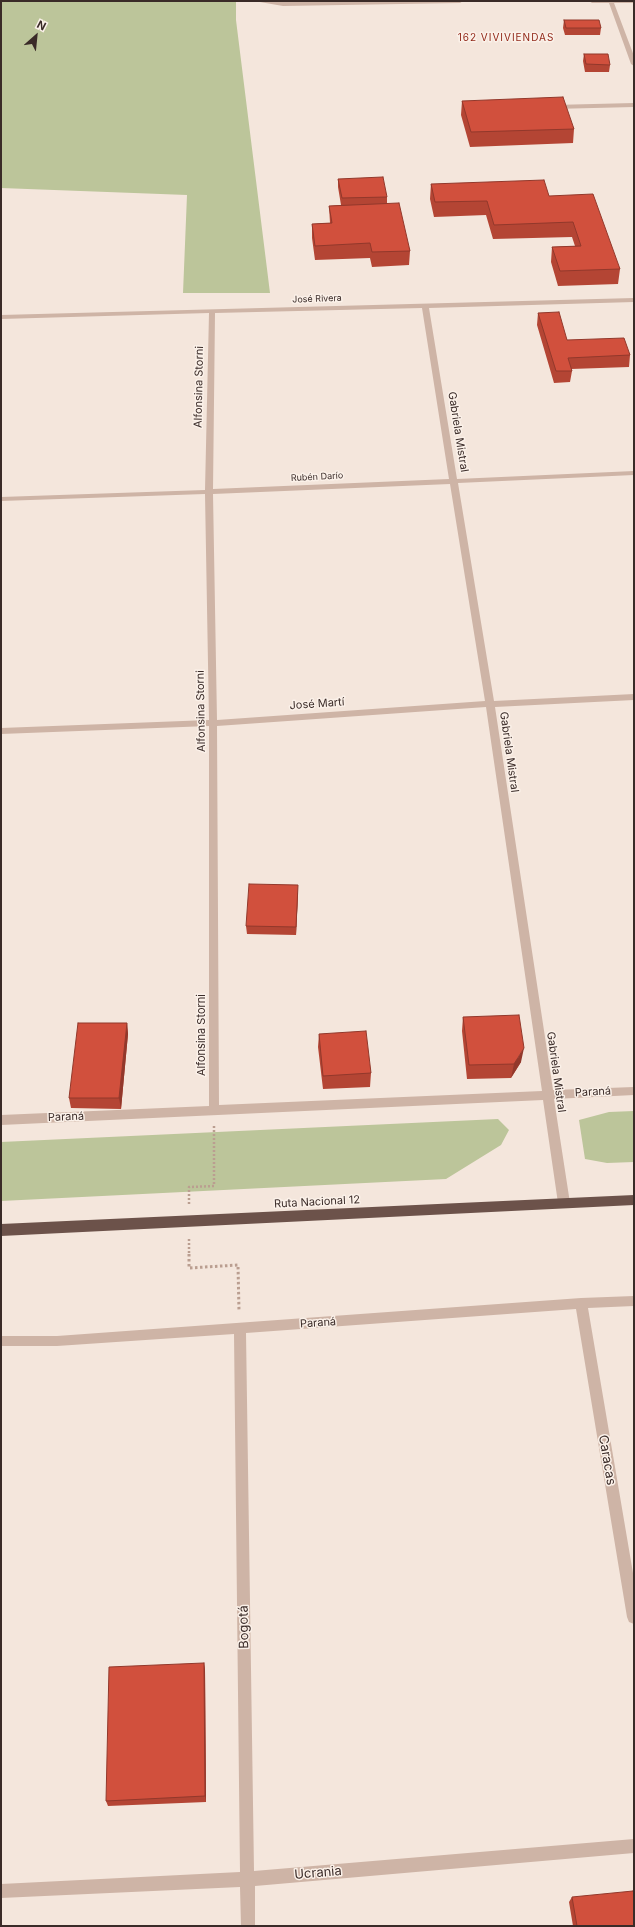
<!DOCTYPE html>
<html>
<head>
<meta charset="utf-8">
<style>
	body { margin:0 }
	#map { position:relative; width:635px; height:1927px; overflow:hidden; background:#f4e6dc; font-family:Inter,sans-serif }
	canvas { display:block }
	.frame { position:absolute; inset:0; border:2px solid #3a2b28; pointer-events:none }
	.north { position:absolute; left:16px; top:16px; width:40px; height:40px; -webkit-text-stroke:3px #fbf1e9; paint-order:stroke; rotate:27deg; font-size:11px; font-weight:700; line-height:16px; text-align:center; color:#3a2b28 }
	.north::after { content:''; display:block; margin:auto; width:14px; height:18px; background:#3a2b28; clip-path:polygon(50% 0,100% 100%,50% 72%,0 100%) }
</style>
</head>
<body>
<div id="map">
<canvas width="635" height="1927"></canvas>
<div class="frame"></div>
<div class="north">N</div>
</div>
<script>
const ctx = document.querySelector('canvas').getContext('2d');
ctx.lineJoin = 'round';
function fillPath(path, color) {
  ctx.fillStyle = color;
  ctx.fill(path, 'evenodd');
}
function poly(rows) {
  const path = new Path2D();
  for (const r of rows) {
    path.moveTo(r[0], r[1]);
    for (let i = 2; i < r.length; i += 2) path.lineTo(r[i], r[i + 1]);
  }
  return path;
}
function strokePath(path, color, width, dash) {
  ctx.strokeStyle = color;
  ctx.lineWidth = width;
  ctx.lineCap = dash ? 'butt' : 'round';
  ctx.setLineDash(dash || []);
  ctx.stroke(path);
}
function drawText(font, color, halo, rows, align = 'center') {
  ctx.font = font + ' Inter,sans-serif';
  ctx.lineWidth = 3;
  ctx.setLineDash([]);
  ctx.textBaseline = 'middle';
  ctx.strokeStyle = halo;
  ctx.fillStyle = color;
  for (const [text, x, y, turn = 0] of rows) {
    ctx.save();
    ctx.translate(x, y);
    ctx.rotate((+turn || 0) * Math.PI / 180);
    ctx.textAlign = isNaN(turn) ? turn : align;
    if (halo) ctx.strokeText(text, 0, 0);
    ctx.fillText(text, 0, 0);
    ctx.restore();
  }
}
fillPath(poly([
	[1,1,236,1,236,20,270,293,183,293,187,195,1,188],
	[634,1111,634,1162,607,1163,585,1159,579,1120,609,1112],
	[498,1119,509,1130,501,1145,446,1179,1,1201,1,1142]
]), '#bcc59a');
strokePath(poly([
	[189,1204,189,1187,214,1186,214,1125],
	[189,1239,189,1255]
]), '#ba9e90', 2.5, [2, 2]);
strokePath(poly([
	[189,1254,189,1268,238,1265,239,1311]
]), '#ba9e90', 3, [2.5, 2.5]);
fillPath(poly([
	[254,1,283,2,463,1,460,3,283,6,254,1],
	[589,1,634,1,634,3,614,3,634,56,634,66,631,64,609,3,592,3,589,1],
	[634,103,634,107,553,109,550,107,553,105,634,103],
	[634,298,634,302,429,308,457,479,634,471,634,475,458,483,494,701,634,694,634,700,495,707,553,1090,634,1087,634,1095,554,1099,570,1203,568,1206,564,1208,560,1206,558,1203,543,1100,1,1125,1,1115,209,1106,209,726,1,734,1,728,209,720,205,494,1,501,1,497,205,490,209,313,1,319,1,315,634,298],
	[422,308,449,479,213,489,215,313,422,308],
	[450,484,485,701,217,720,213,494,450,484],
	[486,707,542,1091,219,1105,217,726,486,707],
	[634,1296,634,1306,588,1308,634,1579,634,1624,629,1622,627,1617,576,1309,246,1333,254,1871,634,1839,634,1853,255,1886,255,1926,241,1926,240,1887,1,1898,1,1884,240,1872,234,1334,57,1346,1,1346,1,1336,57,1336,581,1298,634,1296]
]), '#ceb4a6');
fillPath(poly([
	[634,1195,634,1205,1,1236,1,1224,634,1195]
]), '#6c524a');
fillPath(poly([
	[564,20,601,28,600,35,565,35,563,28],
	[584,54,610,65,609,72,585,72,583,61],
	[462,101,574,129,573,143,470,147,461,115],
	[338,179,387,197,387,203,410,251,409,265,372,267,370,258,315,260,312,238,312,224,330,223,329,206,341,205,338,187],
	[431,184,549,196,620,269,618,284,558,286,551,262,552,247,575,246,572,237,493,239,486,215,434,217,430,199],
	[538,313,567,340,630,355,629,367,571,369,572,371,570,382,554,383,537,325],
	[298,893,296,935,247,934,246,926],
	[463,1017,521,1062,511,1078,467,1079,462,1031],
	[127,1023,128,1034,121,1109,71,1108,69,1098],
	[319,1034,371,1073,370,1087,323,1089,318,1047],
	[204,1663,205,1670,206,1802,108,1806,106,1801],
	[572,1897,634,1926,573,1926,569,1902]
]), '#b44534');
fillPath(poly([
	[298,885,298,893,296,935,296,927],
	[127,1023,128,1034,121,1109,119,1098],
	[524,1048,521,1062,511,1078,514,1064],
	[204,1663,205,1670,206,1802,205,1796]
]), '#92382b');
const building = poly([
	[564,20,599,20,601,28,566,28,564,20],
	[584,54,608,54,610,65,586,64,584,54],
	[563,97,574,129,471,132,462,101,563,97],
	[383,177,387,197,342,198,338,179,383,177],
	[544,180,549,196,593,194,620,269,560,271,552,247,581,246,573,222,494,225,487,201,435,202,431,184,544,180],
	[399,203,410,251,372,252,370,243,315,246,312,224,332,223,329,206,399,203],
	[559,312,567,340,624,338,630,355,568,358,572,371,556,371,538,313,559,312],
	[249,884,298,885,296,927,246,926,249,884],
	[519,1015,524,1048,514,1064,469,1065,463,1017,519,1015],
	[78,1023,127,1023,119,1098,69,1098,78,1023],
	[366,1031,371,1073,323,1076,319,1034,366,1031],
	[204,1663,205,1796,106,1801,109,1667,204,1663],
	[633,1891,634,1893,634,1926,577,1926,572,1897,633,1891]
]);
fillPath(building, '#d1503d');
strokePath(building, '#92382b', 1);
drawText('9px', '#3a2b28', '#fbf1e9', [
	["José Rivera",317,299,-2],
	["Rubén Darío",317,477,-3]
]);
ctx.letterSpacing = '1px';
drawText('10px', '#912819', '#fbf1e9', [
	["162 VIVIVIENDAS",506,38]
]);
ctx.letterSpacing = '0px';
drawText('11px', '#3a2b28', '#fbf1e9', [
	["Alfonsina Storni",199,387,-89],
	["Gabriela Mistral",458,432,81],
	["José Martí",317,704,-4],
	["Alfonsina Storni",201,711,-91],
	["Gabriela Mistral",509,752,82],
	["Alfonsina Storni",202,1035,-90],
	["Gabriela Mistral",556,1072,82],
	["Paraná",593,1092,-3],
	["Paraná",66,1117,-2],
	["Ruta Nacional 12",317,1202,-3],
	["Paraná",318,1323,-4]
]);
drawText('13px', '#3a2b28', '#fbf1e9', [
	["Caracas",607,1460,80],
	["Bogotá",244,1627,-91],
	["Ucrania",318,1873,-5]
]);
</script>
</body>
</html>
